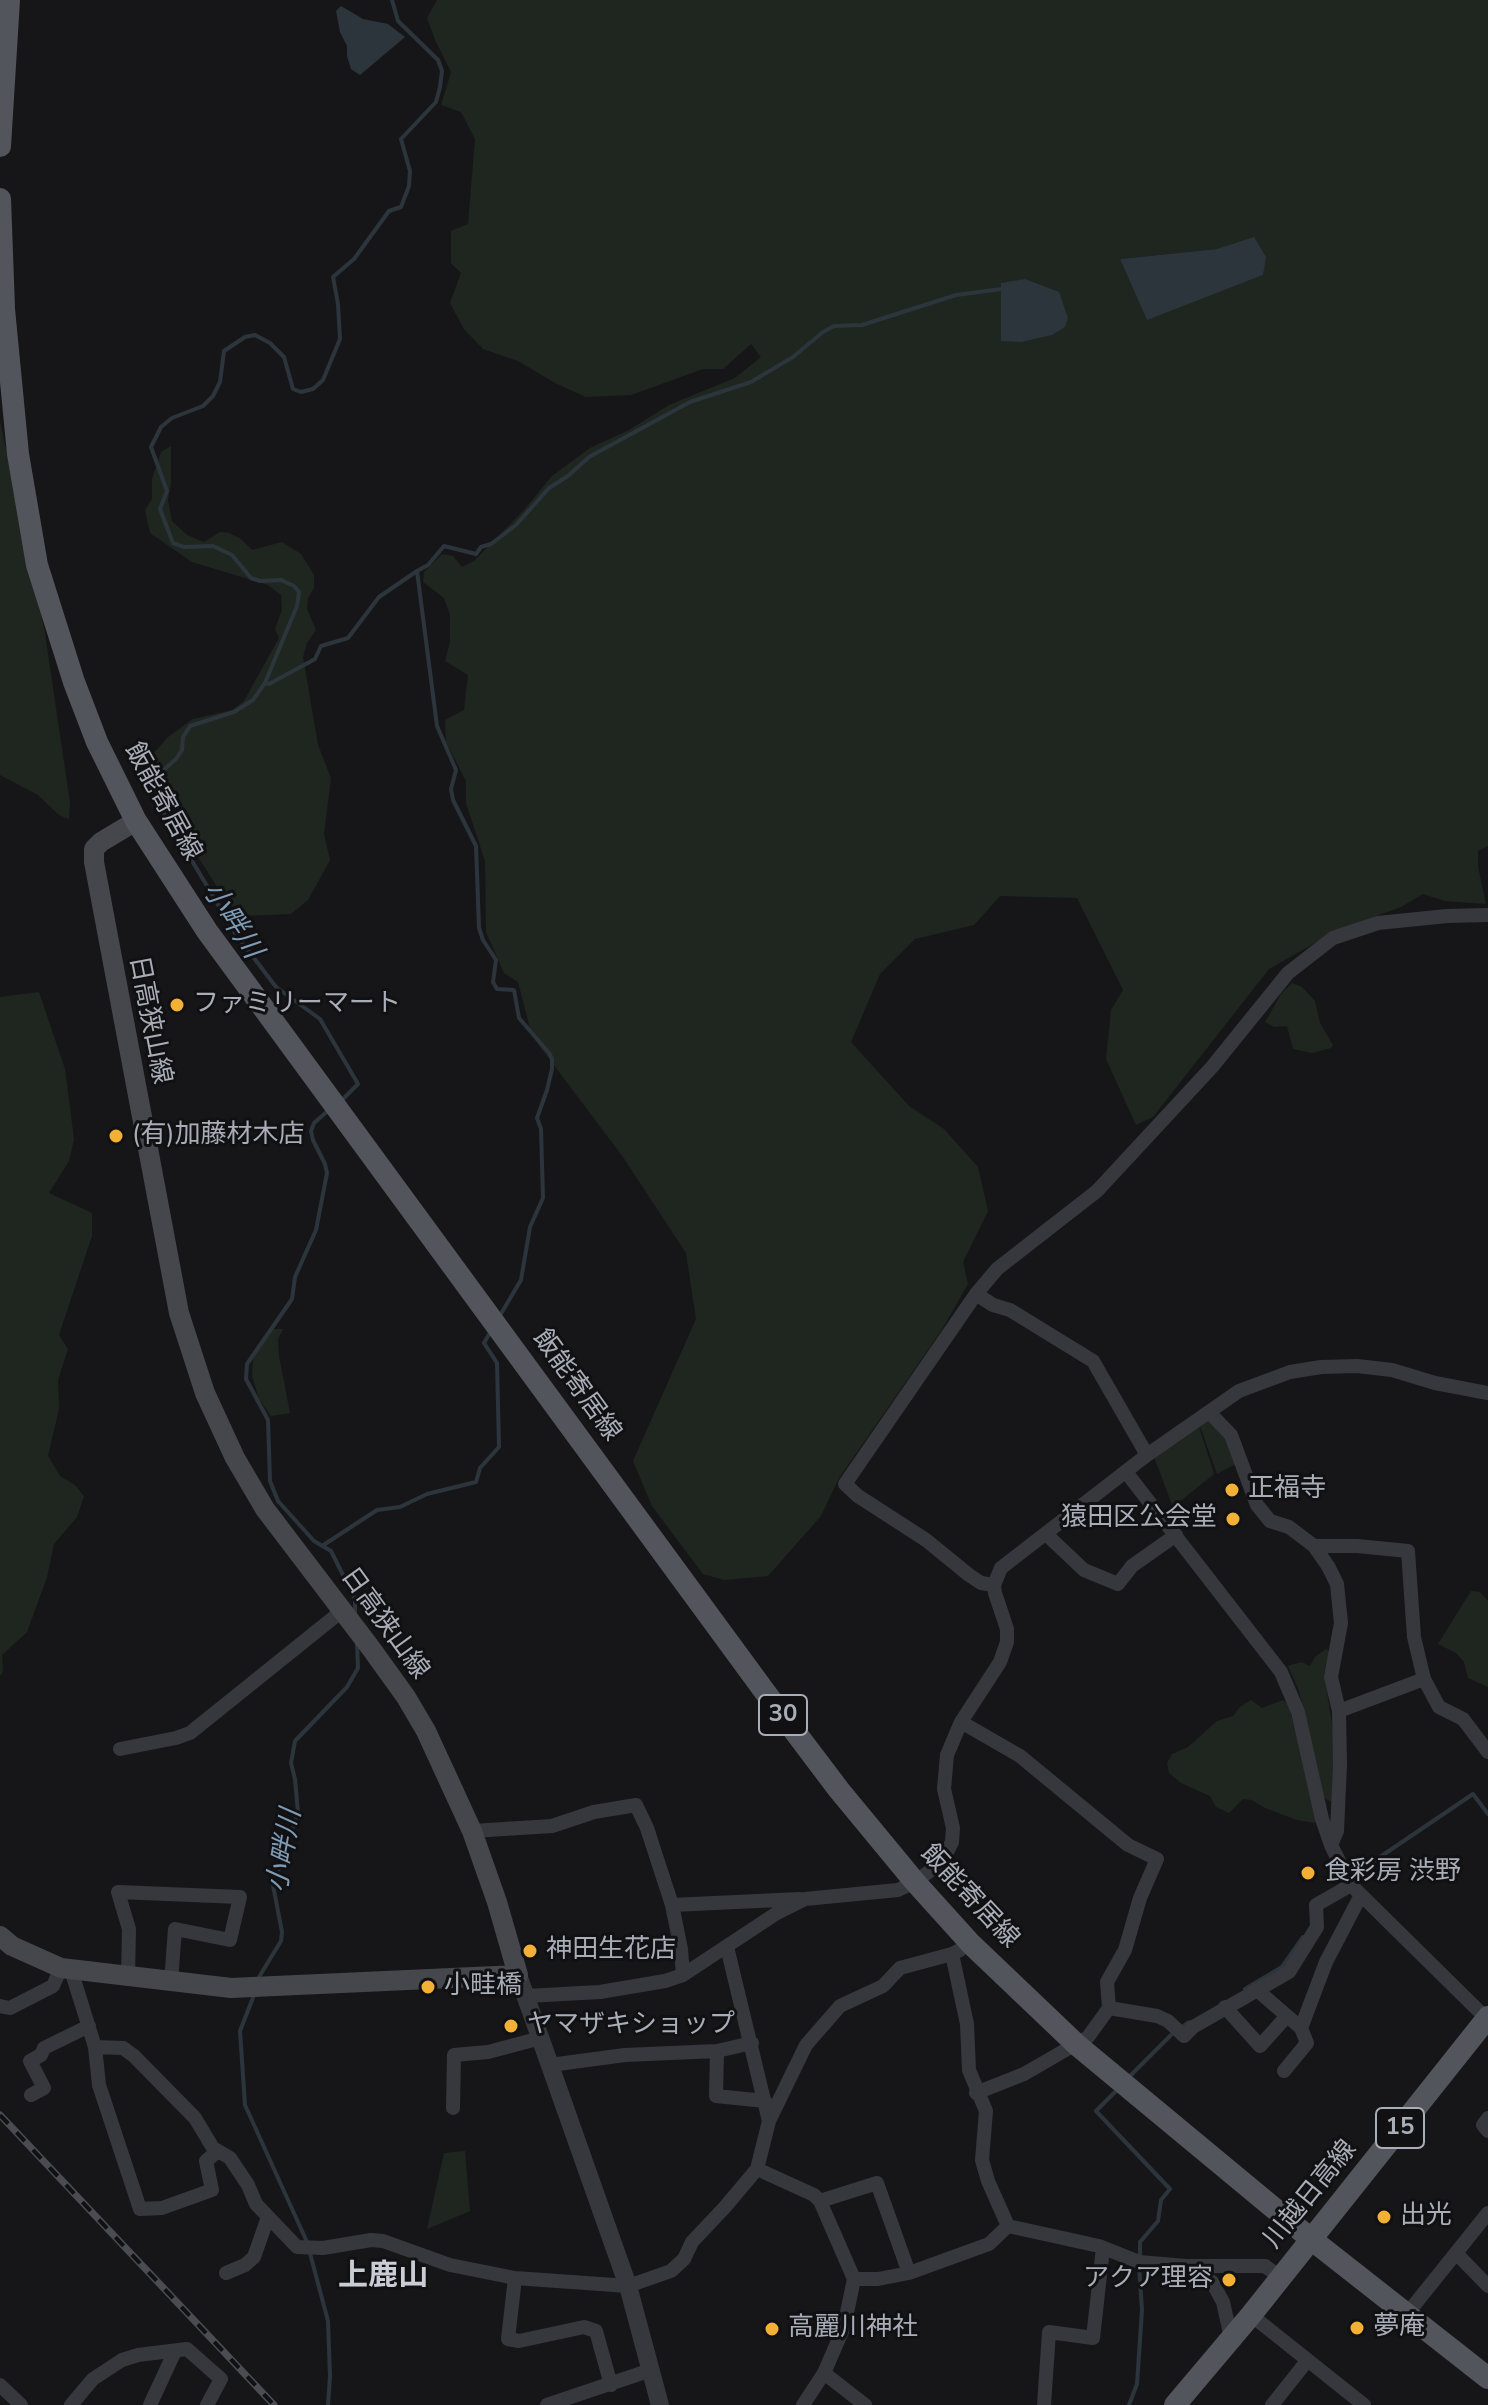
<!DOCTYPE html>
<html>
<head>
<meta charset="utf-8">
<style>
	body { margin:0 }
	canvas { display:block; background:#161618 }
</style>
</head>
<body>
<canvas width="1488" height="2405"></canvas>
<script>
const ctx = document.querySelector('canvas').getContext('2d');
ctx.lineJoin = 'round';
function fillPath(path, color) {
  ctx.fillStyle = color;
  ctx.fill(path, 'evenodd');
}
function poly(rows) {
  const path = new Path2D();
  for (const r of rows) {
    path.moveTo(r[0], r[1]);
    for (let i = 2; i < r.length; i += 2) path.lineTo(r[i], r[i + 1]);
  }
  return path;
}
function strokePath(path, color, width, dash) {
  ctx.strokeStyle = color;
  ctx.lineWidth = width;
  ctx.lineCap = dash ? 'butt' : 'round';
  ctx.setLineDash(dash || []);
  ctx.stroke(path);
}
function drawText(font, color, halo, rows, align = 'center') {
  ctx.font = font + ' "Nunito Sans","Noto Sans JP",sans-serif';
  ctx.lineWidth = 6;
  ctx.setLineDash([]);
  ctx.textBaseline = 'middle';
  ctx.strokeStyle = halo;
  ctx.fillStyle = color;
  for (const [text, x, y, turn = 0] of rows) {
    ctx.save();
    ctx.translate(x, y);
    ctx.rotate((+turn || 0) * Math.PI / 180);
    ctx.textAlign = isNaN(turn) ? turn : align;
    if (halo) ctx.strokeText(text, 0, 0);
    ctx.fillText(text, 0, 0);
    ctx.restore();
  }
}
fillPath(poly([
	[437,0,1488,0,1488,846,1478,851,1478,867,1486,904,1445,901,1423,894,1401,907,1338,930,1269,969,1153,1117,1136,1125,1106,1059,1111,1010,1123,990,1077,898,1000,896,974,925,915,939,880,974,851,1042,909,1106,944,1129,978,1167,988,1211,963,1262,968,1284,941,1331,839,1478,821,1516,768,1576,724,1580,703,1574,652,1506,633,1461,696,1319,686,1253,623,1157,532,1036,518,982,504,973,486,932,485,861,466,803,466,781,446,742,445,720,464,710,468,675,445,661,450,642,450,615,444,598,423,582,424,572,442,554,453,556,462,567,474,561,524,510,552,476,590,448,629,430,669,405,735,378,761,357,751,344,723,369,703,369,631,395,586,397,557,384,518,361,483,349,464,329,450,303,461,273,451,263,451,231,468,224,475,139,461,112,441,105,451,72,435,40,427,18],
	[1217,249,1263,275,1147,319,1120,259],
	[0,421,45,634,70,803,69,819,59,815,38,795,0,775],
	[171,446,171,484,168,500,172,521,187,535,204,542,220,532,229,533,241,539,252,550,282,542,301,554,314,575,314,588,308,598,307,609,316,630,307,643,303,657,318,745,331,778,324,834,330,860,308,900,291,914,241,916,228,904,178,825,148,787,146,773,154,753,168,737,193,719,232,710,244,701,279,638,275,629,282,610,281,595,268,585,192,562,150,533,145,510,152,499,152,479,161,452],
	[1292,983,1302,987,1315,1001,1320,1023,1333,1045,1331,1048,1312,1053,1293,1049,1287,1026,1274,1027,1265,1022,1281,994],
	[39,992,65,1069,74,1139,69,1161,49,1193,92,1213,92,1236,59,1335,68,1349,58,1380,59,1409,48,1456,60,1476,75,1485,84,1496,77,1517,54,1544,47,1577,27,1632,2,1655,3,1672,0,1676,0,997],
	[272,1329,283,1329,278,1339,279,1356,290,1413,271,1416,259,1399,252,1376,253,1359],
	[1208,1421,1226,1437,1236,1464,1217,1474,1200,1426],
	[1199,1427,1214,1474,1173,1507,1154,1457],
	[1471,1591,1480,1592,1488,1601,1488,1687,1468,1678,1464,1662,1456,1653,1438,1644],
	[1326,1649,1332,1654,1324,1673,1334,1737,1332,1802,1324,1798,1299,1691,1288,1666,1301,1662,1310,1666,1315,1657],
	[1251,1700,1262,1708,1283,1700,1289,1706,1316,1816,1315,1823,1297,1820,1265,1808,1252,1800,1243,1799,1229,1813,1216,1807,1210,1796,1181,1783,1169,1773,1167,1763,1172,1754,1188,1747,1217,1721,1233,1716,1240,1707],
	[465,2151,470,2211,427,2229,444,2153]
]), '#1e261f');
fillPath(poly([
	[341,6,363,19,388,24,405,37,360,75,351,69,347,56,347,46,340,32,336,11],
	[1254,237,1266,257,1263,275,1147,320,1120,259,1217,249],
	[1025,279,1059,292,1068,318,1065,327,1052,335,1021,342,1001,341,1001,283]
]), '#2c353c');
strokePath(poly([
	[265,683,269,684,315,659,321,646,348,638,379,597,417,571],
	[342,1100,358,1084,320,1019,276,987,235,933,160,807,157,791,158,775,176,759,182,750,183,737,190,726,234,712,253,700,265,683,297,606,299,592,294,586,281,580,260,581,251,578,232,555,213,546,184,547,173,543,160,509,167,491,151,447,161,427,172,418,203,406,213,396,220,382,224,351,245,337,255,335,270,343,284,357,293,389,301,392,313,389,323,380,340,339,338,304,333,277,354,259,389,211,401,207,409,186,410,171,401,139,436,102,440,87,442,71,438,60,398,21,392,0],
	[329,1110,314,1123,311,1131,313,1140,325,1164,327,1173,316,1230,295,1277,292,1299,247,1364,246,1379,268,1420,270,1481,278,1501,314,1541,331,1551,355,1599,355,1614],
	[499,1317,521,1280,530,1227,543,1198,541,1129,537,1118,547,1090,552,1069,552,1059,549,1053,519,1018,514,990,497,989,493,982,496,960,483,940,479,928,476,846,453,800,451,789,456,770,437,726,417,571,428,565,444,546,476,554,481,547,491,544,516,525,549,488,568,476,589,457,690,402,751,382,793,357,823,332,834,326,862,325,956,295,1002,289],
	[322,1546,377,1510,400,1507,427,1494,476,1482,480,1468,499,1447,497,1363,484,1343,491,1331],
	[1349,1878,1473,1794,1488,1814],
	[256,1982,281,1941,282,1932,273,1885,298,1813,295,1779,291,1763,295,1741,347,1687,358,1668,357,1643],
	[1245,1989,1282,1967,1303,1937],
	[254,1995,240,2031,245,2105,307,2242,328,2321,330,2376,328,2405],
	[1128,2078,1171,2035,1189,2022],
	[1120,2087,1096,2111,1170,2189,1161,2200,1158,2221,1140,2242,1140,2257],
	[1129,2405,1137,2384,1142,2310,1139,2266]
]), '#2c353c', 4);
strokePath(poly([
	[976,1294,993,1305,1010,1310,1093,1361,1147,1455],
	[1210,1413,1231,1435,1257,1505,1270,1521,1289,1527,1314,1546,1328,1566,1337,1584,1341,1623,1331,1677,1339,1711,1340,1765,1337,1831,1331,1845],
	[1126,1472,1281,1672,1298,1712,1322,1819,1331,1845,1351,1885,1488,2020],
	[1047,1535,1084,1570,1118,1584,1132,1566,1176,1535],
	[1314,1546,1357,1546,1408,1551,1414,1637,1424,1679,1439,1707,1463,1719,1488,1752],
	[994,1585,981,1583,969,1575,926,1540,858,1496,845,1484,976,1294,997,1269,1097,1191,1212,1067,1288,973,1333,938,1378,923,1447,916,1488,915],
	[1339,1711,1424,1679],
	[961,1722,1020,1756,1128,1845,1157,1859,1140,1898,1125,1950,1107,1982,1109,2008,1088,2037,1024,2074,976,2093],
	[120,1749,176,1738,190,1733,343,1610],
	[472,1831,552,1826,594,1812,636,1805,647,1828,672,1905,800,1899],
	[672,1905,681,1949,683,1975],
	[71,1970,95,2047,123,2048,134,2056,195,2118,213,2148,230,2158,248,2185,256,2204,297,2247,323,2248,371,2240,383,2241,450,2265,515,2278,628,2286,671,2271,684,2259,692,2242,725,2207,757,2169,769,2121,727,1947],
	[128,1976,129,1929,118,1892,240,1897,230,1940,175,1929,171,1982],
	[1257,1990,1301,2028,1307,2043,1284,2071],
	[526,1996,600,1992,665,1981,683,1975,777,1913,805,1899,898,1890,915,1882,942,1862,952,1842,953,1828,944,1789,947,1755,961,1722,1000,1662,1007,1642,1007,1629,995,1593,994,1585,1001,1568,1147,1455,1239,1391,1290,1372,1321,1367,1357,1366,1392,1370,1435,1383,1488,1393],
	[0,2006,10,2008,53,1986,61,1968],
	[1225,2007,1260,2046,1286,2017],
	[1109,2008,1157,2016,1168,2021,1184,2036,1193,2027,1289,1972,1317,1927,1316,1905,1351,1885],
	[1301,2028,1326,1962,1361,1895],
	[95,2047,99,2085,140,2209,162,2208,212,2190,206,2161,218,2151],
	[717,2051,716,2096,765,2101],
	[550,2065,625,2055,717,2051,752,2043],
	[31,2095,44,2088,30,2061,41,2055,44,2048,89,2026],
	[453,2108,454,2055,488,2052,541,2038],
	[1488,2118,1483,2125,1488,2131],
	[769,2121,806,2045,840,2006,883,1986,900,1968,952,1954,960,1950],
	[757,2169,814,2195,820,2201,854,2279,878,2279,909,2273,989,2244,1008,2226,988,2181,982,2160,986,2111,969,2070,967,2024,952,1954],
	[820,2201,877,2183,909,2273],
	[1008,2226,1099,2246,1139,2262,1186,2266,1265,2266,1280,2277],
	[1456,2253,1488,2286],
	[1188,2267,1212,2282,1223,2302,1231,2338],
	[226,2273,245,2265,254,2257,268,2217],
	[515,2278,508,2339,519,2341,584,2327,596,2331,611,2385],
	[1407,2314,1488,2213],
	[1251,2315,1364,2405],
	[824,2373,865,2405],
	[0,2385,21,2405],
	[71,2405,93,2379,122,2360,138,2355,187,2349,221,2379,207,2405],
	[150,2405,175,2351],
	[547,2405,651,2370],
	[803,2405,824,2373,844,2327,854,2279],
	[1044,2405,1049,2332,1093,2338,1103,2248],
	[1272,2405,1307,2361]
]), '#37383d', 14);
strokePath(poly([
	[518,1975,628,2286,660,2405]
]), '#37383d', 18);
strokePath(poly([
	[0,1936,12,1946,61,1968,231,1988,518,1975,497,1902,472,1831,426,1731,406,1697,370,1647,265,1509,235,1458,205,1393,179,1313,94,862,94,849,101,842,136,821]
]), '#45474d', 20);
strokePath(poly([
	[0,146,9,0],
	[0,199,4,309,18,454,37,565,74,682,97,742,136,821,207,931,765,1692,839,1790,915,1882,971,1944,1077,2045,1311,2239,1488,2378],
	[1175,2405,1251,2315,1488,2017]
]), '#53555c', 22);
const rail = poly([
	[0,2115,274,2405]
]);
strokePath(rail, '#4a4c52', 7);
strokePath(rail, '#111113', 4, [12]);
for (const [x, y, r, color] of [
	[177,1005,8,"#f2b134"],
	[116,1136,8,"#f2b134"],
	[1232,1490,8,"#f2b134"],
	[1233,1519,8,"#f2b134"],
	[1308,1873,8,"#f2b134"],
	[530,1951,8,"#f2b134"],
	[428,1987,8,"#f2b134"],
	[511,2026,8,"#f2b134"],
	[1384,2217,8,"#f2b134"],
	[1229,2280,8,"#f2b134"],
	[1357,2328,8,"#f2b134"],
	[772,2329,8,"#f2b134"]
]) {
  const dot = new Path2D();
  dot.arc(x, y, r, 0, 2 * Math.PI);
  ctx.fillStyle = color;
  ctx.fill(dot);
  strokePath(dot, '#111113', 3);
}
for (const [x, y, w] of [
	[783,1715,48],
	[1400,2128,48]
]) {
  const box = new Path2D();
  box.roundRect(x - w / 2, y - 20, w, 40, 6);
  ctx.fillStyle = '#111113';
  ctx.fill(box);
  strokePath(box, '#a8adb8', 2);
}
drawText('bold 24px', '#a8adb8', null, [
	["30",783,1715],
	["15",1400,2128]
]);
drawText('26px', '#a8adb8', '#111113', [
	["飯能寄居線",162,802,61],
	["日高狭山線",149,1020,79],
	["飯能寄居線",576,1386,54],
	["日高狭山線",384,1624,54],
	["飯能寄居線",969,1897,47],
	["川越日高線",1311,2195,-51]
]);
drawText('26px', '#a8adb8', '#111113', [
	["ファミリーマート",193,1005],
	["(有)加藤材木店",132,1136],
	["正福寺",1248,1490],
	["猿田区公会堂",1217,1519,"right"],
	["食彩房 渋野",1324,1873],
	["神田生花店",546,1951],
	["小畦橋",444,1987],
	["ヤマザキショップ",527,2026],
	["出光",1400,2217],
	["アクア理容",1213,2280,"right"],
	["夢庵",1373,2328],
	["高麗川神社",788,2329]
], 'left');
drawText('italic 28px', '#7f9bb3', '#111113', [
	["小畔川",231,921,57],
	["小畔川",286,1851,-80]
]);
drawText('bold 30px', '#c9ccd4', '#111113', [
	["上鹿山",383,2278]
]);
</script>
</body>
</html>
